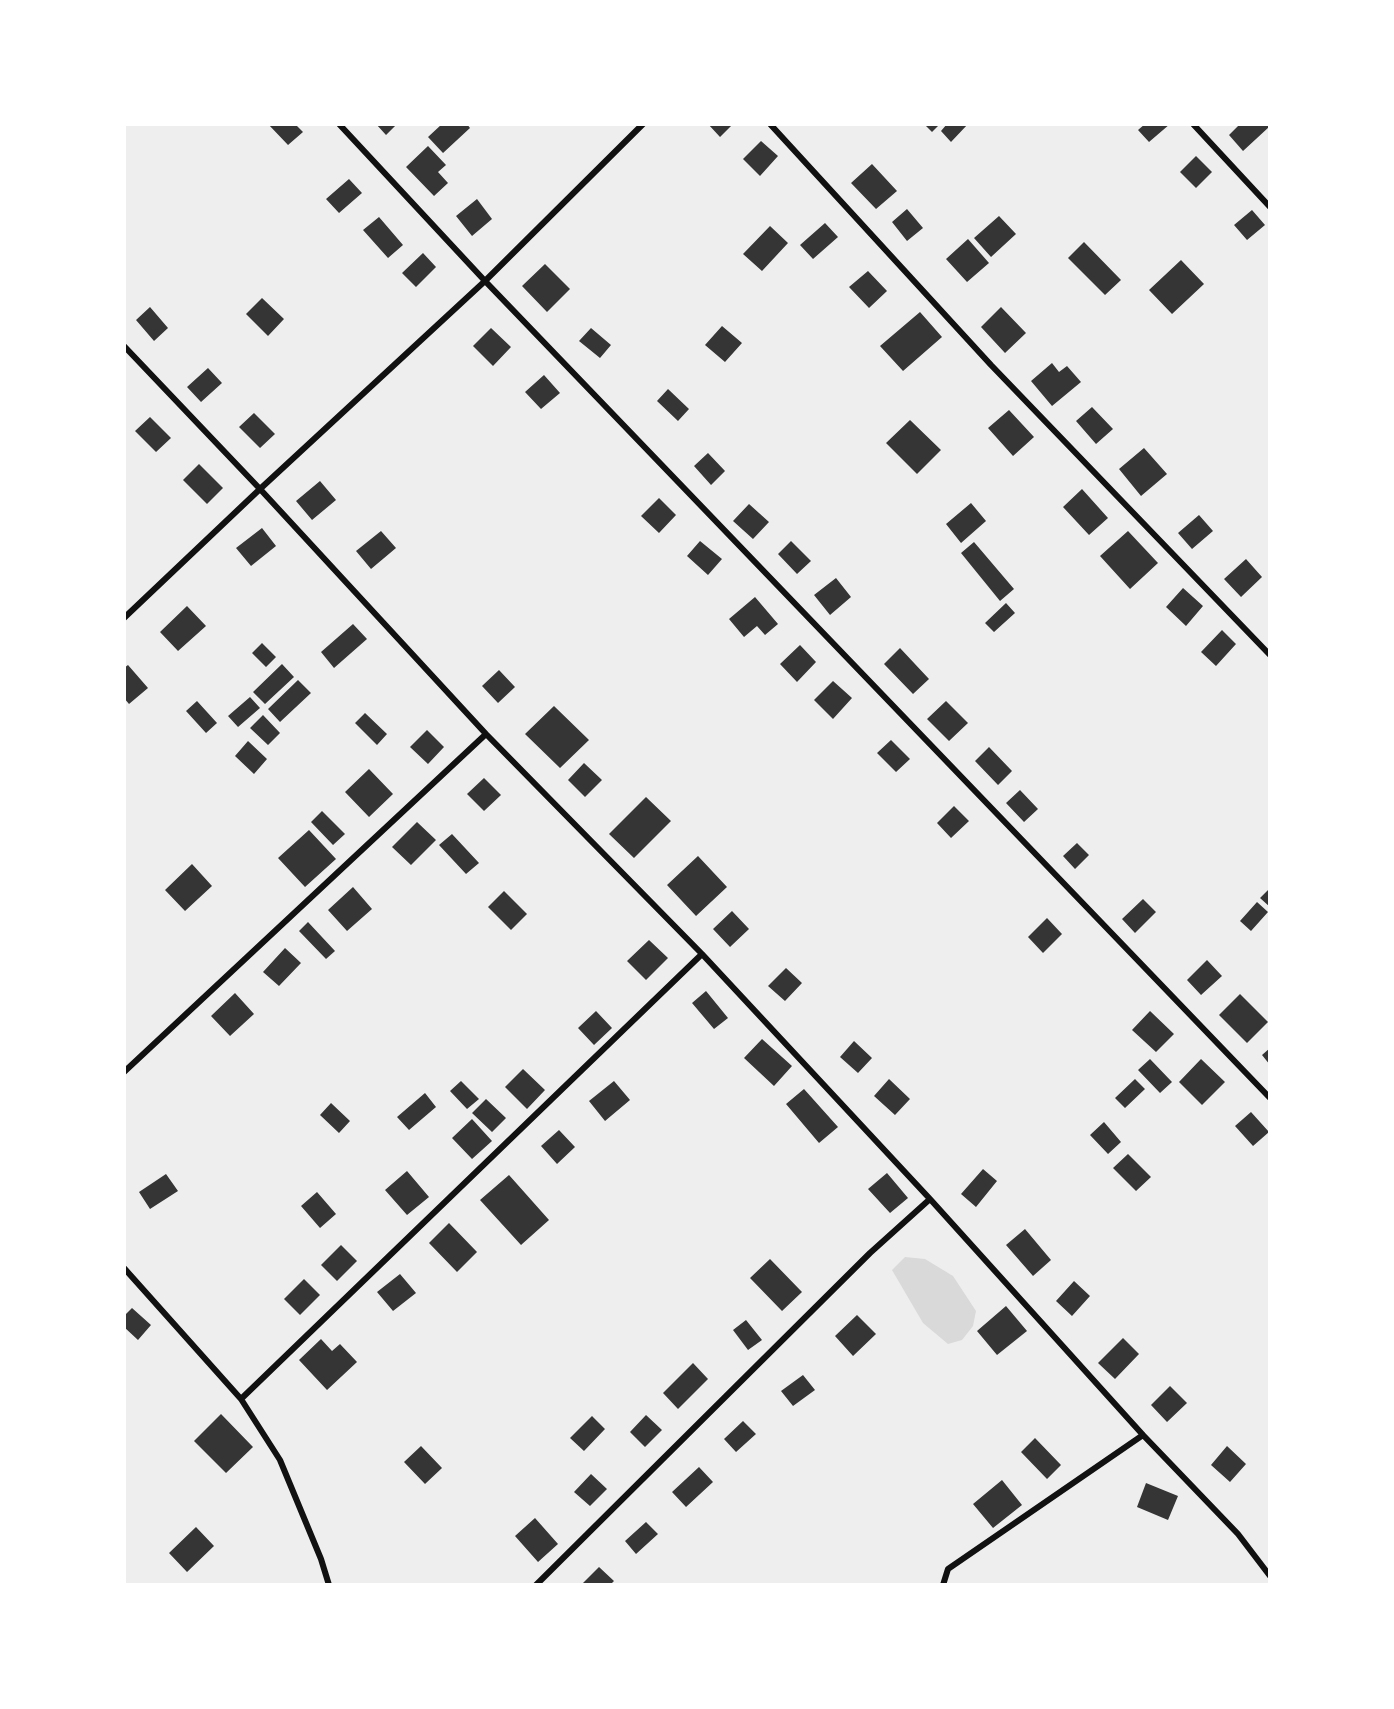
<!DOCTYPE html>
<html>
<head>
<meta charset="utf-8">
<style>
	body { margin:0 }
	#map { position:relative; width:1394px; height:1709px; overflow:hidden; background:#fff; font-family:Raleway,sans-serif }
	canvas { display:block }
	.frame { position:absolute; inset:0; border:126px solid #fff; pointer-events:none }
</style>
</head>
<body>
<div id="map">
<canvas width="1394" height="1709"></canvas>
<div class="frame"></div>
</div>
<script>
const ctx = document.querySelector('canvas').getContext('2d');
ctx.lineJoin = 'round';
function fillPath(path, color) {
  ctx.fillStyle = color;
  ctx.fill(path, 'evenodd');
}
function poly(rows) {
  const path = new Path2D();
  for (const r of rows) {
    path.moveTo(r[0], r[1]);
    for (let i = 2; i < r.length; i += 2) path.lineTo(r[i], r[i + 1]);
  }
  return path;
}
function strokePath(path, color, width, dash) {
  ctx.strokeStyle = color;
  ctx.lineWidth = width;
  ctx.lineCap = dash ? 'butt' : 'round';
  ctx.setLineDash(dash || []);
  ctx.stroke(path);
}
fillPath(poly([
	[124,124,1270,124,1270,1585,124,1585]
]), '#eee');
fillPath(poly([
	[905,1257,925,1259,953,1276,976,1311,973,1326,962,1340,948,1344,923,1323,892,1270]
]), '#d9d9d9');
fillPath(poly([
	[268,124,295,124,303,132,288,145],
	[376,124,397,124,386,135],
	[442,124,467,124,470,128,443,153,428,137],
	[708,124,733,124,720,137],
	[924,124,940,124,932,132],
	[947,124,968,124,951,142,941,131],
	[1145,124,1170,124,1149,142,1138,130],
	[1240,124,1266,124,1269,127,1243,151,1229,135],
	[761,141,778,156,760,176,743,159],
	[428,146,446,165,438,172,448,183,434,196,406,167],
	[1196,156,1212,172,1196,188,1180,172],
	[872,164,897,191,876,209,851,183],
	[349,179,362,193,339,213,326,199],
	[477,199,492,219,472,236,456,216],
	[907,209,923,228,907,241,892,222],
	[1252,210,1265,225,1247,240,1234,225],
	[999,216,1016,234,991,257,974,238],
	[379,217,403,245,388,258,363,230],
	[825,223,838,237,813,259,800,245],
	[770,226,788,243,762,271,743,254],
	[968,239,989,263,967,282,946,259],
	[1084,242,1121,280,1105,295,1068,258],
	[423,253,436,267,416,287,402,273],
	[1181,260,1204,284,1172,314,1149,290],
	[545,264,570,289,547,312,522,286],
	[868,271,887,291,869,308,849,287],
	[262,298,284,319,268,336,246,314],
	[150,307,168,328,154,341,136,320],
	[1001,307,1026,333,1005,353,981,327],
	[920,312,942,337,903,371,880,346],
	[722,326,742,343,725,362,705,345],
	[491,328,511,347,493,366,473,346],
	[591,328,611,345,600,358,579,341],
	[1052,363,1059,372,1067,366,1081,382,1052,406,1031,381],
	[208,368,222,383,201,402,187,387],
	[544,375,560,393,541,409,525,392],
	[668,389,689,409,678,421,657,401],
	[1092,407,1113,429,1096,444,1076,421],
	[1009,410,1034,437,1013,456,988,428],
	[254,413,275,434,260,448,239,427],
	[150,417,171,438,156,452,135,431],
	[910,420,941,450,917,474,886,443],
	[1144,448,1167,474,1141,496,1119,469],
	[708,453,725,471,711,485,694,466],
	[199,464,223,488,207,504,183,480],
	[320,481,336,500,312,520,296,501],
	[1082,489,1108,518,1089,535,1063,507],
	[659,498,676,515,659,533,641,516],
	[971,503,986,521,961,543,946,524],
	[749,504,769,522,753,539,733,521],
	[1199,515,1213,531,1192,549,1178,533],
	[262,528,276,546,251,566,236,548],
	[381,531,396,548,371,569,356,551],
	[1128,531,1158,563,1130,589,1100,556],
	[700,541,722,559,708,575,687,556],
	[791,541,811,561,797,574,778,554],
	[974,542,1014,589,1000,601,961,553],
	[1246,559,1262,577,1241,597,1224,579],
	[836,578,851,597,830,615,814,595],
	[1183,588,1203,606,1186,626,1166,607],
	[755,597,778,624,765,635,757,626,744,637,729,619],
	[1006,603,1015,613,994,632,985,623],
	[187,606,206,626,178,651,160,632],
	[353,624,367,639,334,668,321,652],
	[1222,630,1236,644,1216,666,1201,652],
	[262,643,276,657,266,667,252,653],
	[800,645,816,662,797,682,780,664],
	[900,648,929,679,913,694,884,664],
	[282,664,294,677,265,704,253,692],
	[128,665,148,688,129,704,124,698,124,668],
	[499,670,515,687,498,703,482,686],
	[298,680,311,693,280,722,268,709],
	[833,681,852,698,833,719,814,700],
	[250,697,260,708,238,727,228,716],
	[197,701,217,723,206,733,186,711],
	[946,701,968,723,949,741,927,719],
	[554,706,589,740,560,768,525,734],
	[365,713,387,734,377,745,355,723],
	[263,715,280,733,268,745,250,728],
	[427,730,444,747,428,764,410,747],
	[891,740,910,759,896,772,877,753],
	[248,741,267,759,254,774,235,756],
	[989,747,1012,771,998,785,975,761],
	[584,763,602,780,585,797,568,780],
	[369,769,393,794,369,817,345,792],
	[484,778,501,795,484,811,467,794],
	[1020,790,1038,809,1024,822,1006,803],
	[646,797,671,821,634,858,609,834],
	[954,806,969,821,951,838,937,823],
	[322,811,345,834,333,845,311,822],
	[417,822,436,840,411,865,392,847],
	[309,830,336,859,305,887,278,858],
	[452,834,479,863,466,874,439,845],
	[1077,843,1089,855,1075,869,1063,856],
	[698,856,727,887,696,916,667,885],
	[192,864,212,886,185,911,165,890],
	[353,887,372,909,347,931,328,910],
	[1270,888,1270,907,1260,898],
	[504,891,527,914,511,930,488,907],
	[1143,899,1156,912,1135,933,1122,919],
	[1257,902,1268,912,1251,931,1240,921],
	[732,911,749,929,730,947,713,929],
	[1047,918,1062,934,1043,953,1028,937],
	[308,922,335,951,326,959,299,931],
	[649,940,668,958,646,980,627,961],
	[285,948,301,963,279,986,263,972],
	[1207,960,1222,976,1201,995,1187,980],
	[786,968,802,983,785,1001,768,986],
	[706,991,728,1018,714,1029,692,1003],
	[235,993,254,1014,230,1036,211,1016],
	[1240,994,1268,1022,1247,1043,1219,1015],
	[596,1011,612,1028,594,1045,578,1028],
	[1150,1011,1174,1034,1156,1052,1132,1030],
	[762,1039,792,1066,774,1086,744,1058],
	[854,1041,872,1058,858,1073,840,1057],
	[1270,1048,1270,1065,1262,1055],
	[1150,1059,1172,1082,1160,1093,1138,1070],
	[1201,1059,1225,1082,1202,1105,1179,1082],
	[523,1069,545,1090,527,1109,505,1087],
	[889,1079,910,1099,895,1115,874,1096],
	[1135,1079,1145,1089,1125,1108,1115,1098],
	[461,1081,479,1099,467,1109,450,1091],
	[614,1081,630,1100,605,1121,589,1101],
	[804,1089,838,1127,819,1143,786,1104],
	[425,1093,436,1107,409,1130,397,1117],
	[486,1099,506,1118,492,1132,472,1113],
	[331,1103,350,1121,339,1133,320,1115],
	[1251,1112,1269,1132,1253,1146,1235,1126],
	[472,1119,492,1141,472,1159,452,1138],
	[1104,1122,1121,1142,1108,1154,1090,1135],
	[559,1130,575,1147,557,1164,541,1146],
	[1128,1154,1151,1177,1136,1191,1113,1168],
	[983,1169,997,1181,976,1207,961,1194],
	[407,1171,429,1197,407,1215,385,1190],
	[887,1173,908,1198,890,1213,868,1189],
	[166,1174,178,1191,150,1209,139,1192],
	[509,1175,549,1220,521,1245,480,1200],
	[317,1192,336,1214,320,1228,301,1206],
	[449,1223,477,1252,457,1272,429,1243],
	[1025,1229,1051,1260,1033,1276,1006,1245],
	[341,1245,357,1261,337,1281,321,1265],
	[770,1259,802,1292,782,1311,750,1278],
	[400,1274,416,1293,393,1311,377,1292],
	[304,1279,320,1295,300,1315,284,1299],
	[1074,1281,1090,1296,1072,1316,1056,1301],
	[1006,1306,1027,1331,997,1355,977,1331],
	[132,1308,151,1325,138,1340,124,1327,124,1316],
	[857,1315,876,1334,853,1356,835,1336],
	[746,1320,762,1340,748,1350,733,1330],
	[1123,1338,1139,1354,1115,1379,1098,1363],
	[321,1339,332,1351,340,1344,357,1362,327,1390,299,1360],
	[693,1363,708,1379,678,1409,663,1393],
	[803,1375,815,1390,793,1406,781,1391],
	[1170,1386,1187,1403,1167,1422,1151,1405],
	[221,1414,253,1447,226,1473,194,1441],
	[646,1415,662,1430,645,1447,630,1432],
	[592,1416,605,1429,584,1451,570,1438],
	[743,1421,756,1434,736,1452,724,1439],
	[1035,1438,1061,1465,1047,1479,1021,1452],
	[421,1446,442,1468,425,1484,404,1462],
	[1227,1446,1246,1464,1230,1482,1211,1465],
	[699,1467,713,1482,686,1507,672,1492],
	[591,1474,607,1489,590,1506,574,1492],
	[1002,1480,1022,1505,993,1528,973,1504],
	[1146,1483,1178,1496,1168,1520,1137,1507],
	[535,1518,558,1544,538,1562,515,1536],
	[646,1522,658,1534,636,1554,625,1541],
	[196,1527,214,1546,187,1572,169,1553],
	[599,1567,614,1581,610,1585,581,1585]
]), '#353535');
strokePath(poly([
	[339,124,485,281,1270,1098],
	[770,124,991,365,1270,655],
	[1193,124,1270,207],
	[124,346,260,489,486,734,702,954,930,1199,1143,1435,1238,1534,1270,1576],
	[124,618,260,489,485,281,643,124],
	[124,1072,486,734],
	[124,1268,241,1399,280,1460,321,1559,329,1585],
	[241,1399,702,954],
	[536,1585,870,1253,930,1199],
	[943,1585,948,1569,1143,1435]
]), '#111', 6);
</script>
</body>
</html>
